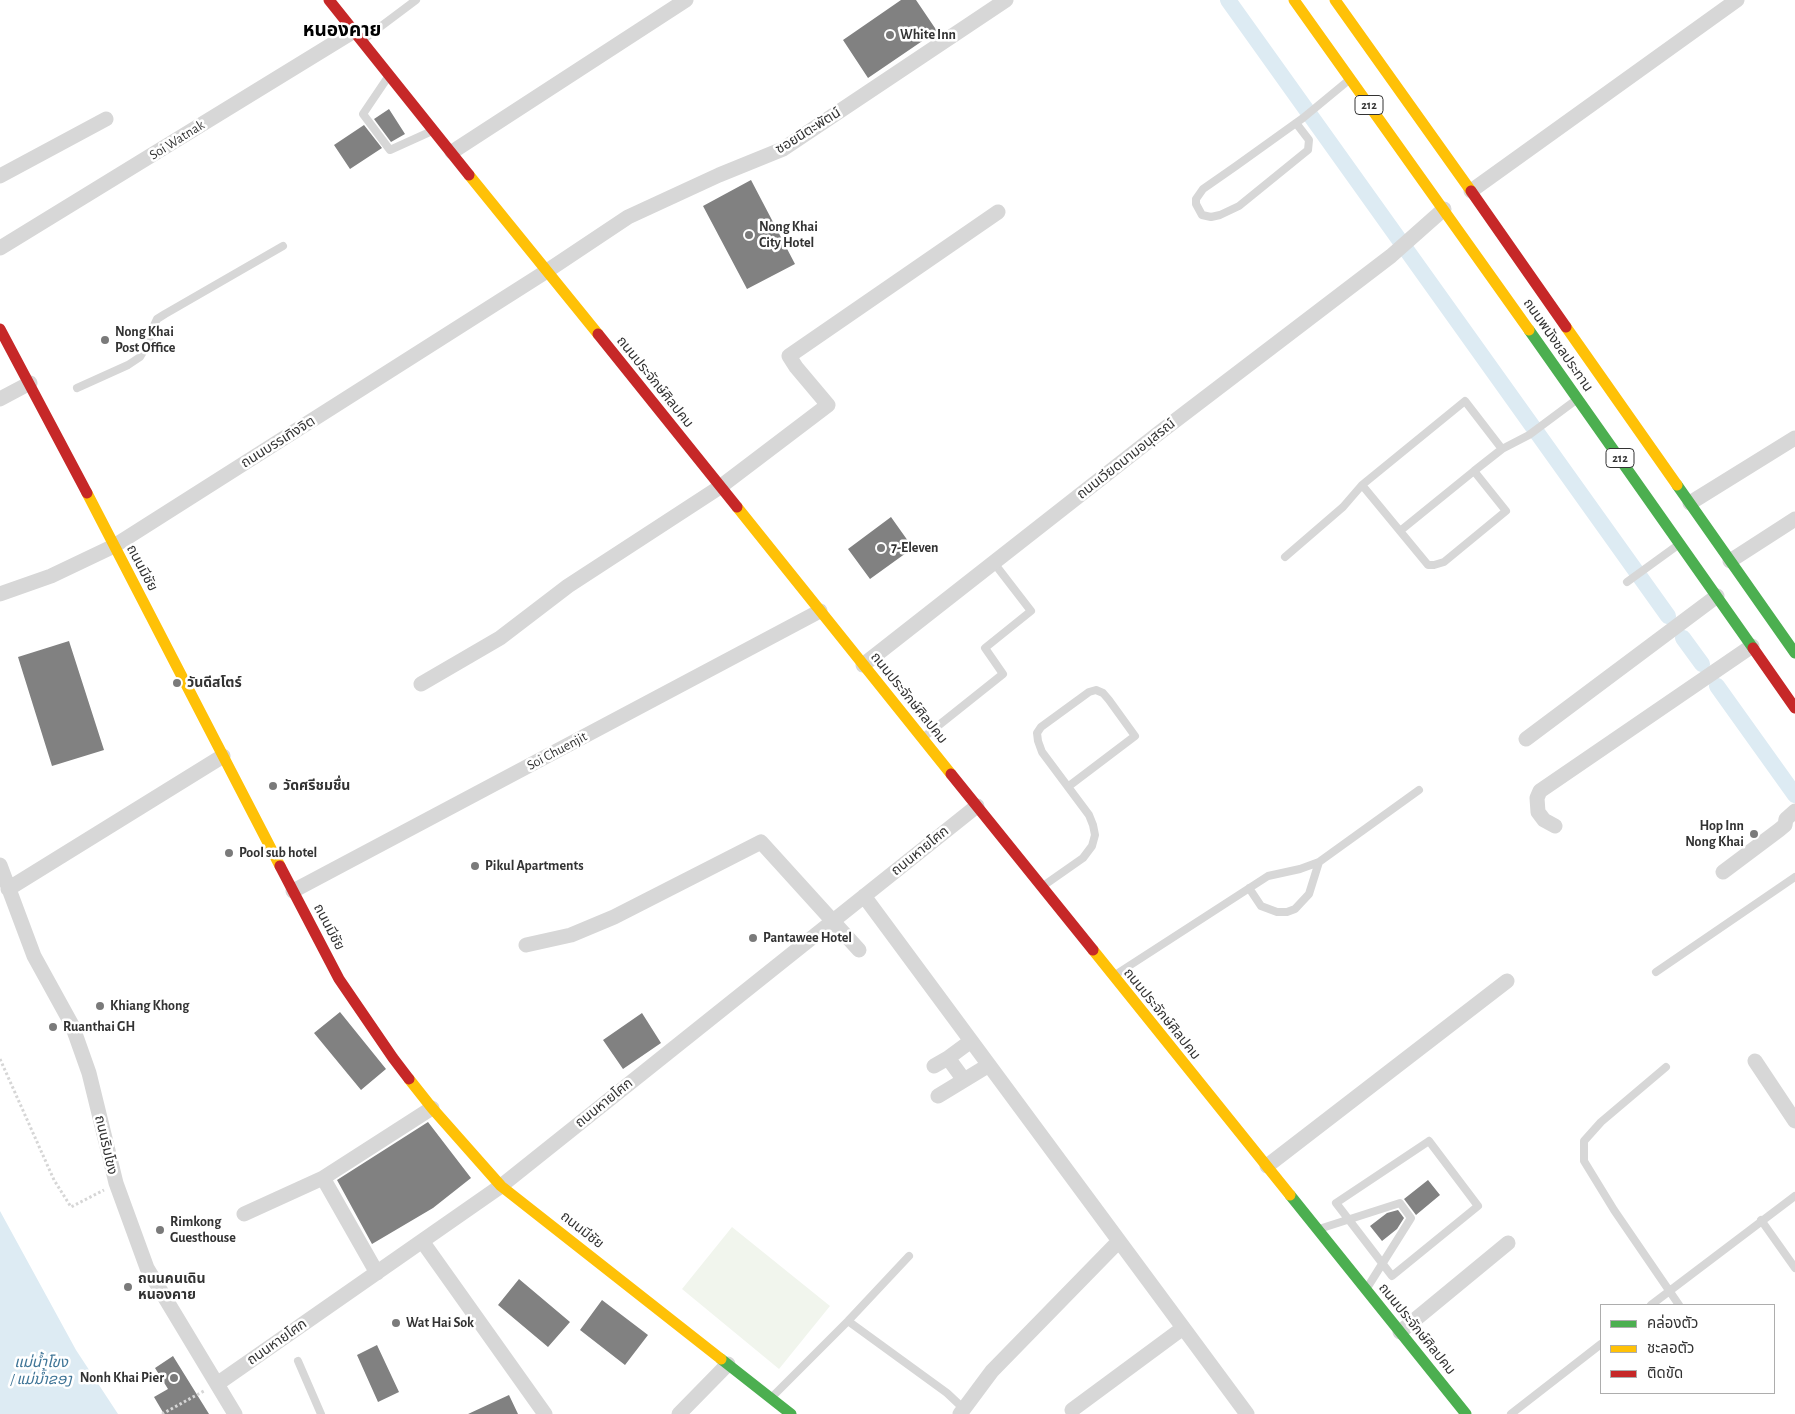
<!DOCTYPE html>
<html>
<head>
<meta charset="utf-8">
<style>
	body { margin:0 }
	#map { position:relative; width:1795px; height:1414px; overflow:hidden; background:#fff; font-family:"Alegreya Sans","Noto Sans Thai",sans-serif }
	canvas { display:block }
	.legend { position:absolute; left:1600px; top:1304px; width:175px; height:90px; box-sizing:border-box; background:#fff; border:1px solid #adadad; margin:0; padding:6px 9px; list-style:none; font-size:15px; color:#333 }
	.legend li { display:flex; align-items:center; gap:10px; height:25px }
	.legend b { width:25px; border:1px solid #adadad }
</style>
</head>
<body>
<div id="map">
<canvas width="1795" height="1414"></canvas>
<ul class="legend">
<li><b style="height:6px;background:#4caf50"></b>คล่องตัว</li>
<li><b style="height:6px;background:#ffc107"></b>ชะลอตัว</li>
<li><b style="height:6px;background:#c62828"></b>ติดขัด</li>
</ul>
</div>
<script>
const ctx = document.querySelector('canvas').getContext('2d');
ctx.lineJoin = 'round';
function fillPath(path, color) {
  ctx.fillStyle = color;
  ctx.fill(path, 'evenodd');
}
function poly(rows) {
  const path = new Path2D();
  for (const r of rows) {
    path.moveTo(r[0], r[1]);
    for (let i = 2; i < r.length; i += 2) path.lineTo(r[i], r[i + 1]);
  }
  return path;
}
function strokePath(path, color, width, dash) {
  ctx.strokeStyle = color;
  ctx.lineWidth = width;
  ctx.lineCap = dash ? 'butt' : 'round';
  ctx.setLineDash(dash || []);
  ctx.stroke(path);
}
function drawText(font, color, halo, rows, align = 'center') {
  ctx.font = font + ' "Alegreya Sans","Noto Sans Lao","Noto Sans Thai",sans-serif';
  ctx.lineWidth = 5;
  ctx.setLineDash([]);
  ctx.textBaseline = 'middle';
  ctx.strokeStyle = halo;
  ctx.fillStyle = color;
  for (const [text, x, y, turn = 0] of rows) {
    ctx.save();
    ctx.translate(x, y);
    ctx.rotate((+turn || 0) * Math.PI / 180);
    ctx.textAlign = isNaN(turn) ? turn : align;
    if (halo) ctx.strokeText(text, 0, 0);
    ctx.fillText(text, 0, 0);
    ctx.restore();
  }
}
fillPath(poly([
	[732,1227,830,1306,779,1369,682,1289]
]), '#f1f5ed');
fillPath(poly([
	[0,1211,76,1350,118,1414,0,1414]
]), '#ddebf3');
strokePath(poly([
	[1228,0,1668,616],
	[1683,638,1702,664],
	[1717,686,1795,795]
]), '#ddebf3', 16);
fillPath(poly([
	[901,0,916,0,937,31,868,78,843,40],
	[389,109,405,134,391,142,374,119],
	[364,125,382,148,350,169,334,145],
	[751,180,795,264,747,289,703,206],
	[891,517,913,548,870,579,848,549],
	[69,641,104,750,52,766,18,657],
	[340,1012,386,1069,361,1090,314,1033],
	[642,1013,661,1043,623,1069,603,1040],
	[428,1122,471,1178,433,1208,372,1244,337,1180],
	[1428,1180,1440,1195,1416,1215,1404,1199],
	[1398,1210,1404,1218,1397,1229,1382,1241,1370,1226,1387,1213],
	[519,1279,570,1322,548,1347,498,1305],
	[602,1300,648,1335,625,1365,580,1330],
	[377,1345,399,1392,378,1402,357,1355],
	[173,1356,209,1414,164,1414,154,1397,168,1389,155,1368],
	[509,1395,518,1414,468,1414]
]), '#818181');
strokePath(poly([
	[0,1059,54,1180,71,1207,104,1190],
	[162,1414,204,1391]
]), '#d6d6d6', 3, [2.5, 2.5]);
strokePath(poly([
	[364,39,416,0],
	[388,77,363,114,390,150,432,131],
	[1296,123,1309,140,1308,150,1239,206,1220,215,1211,217,1202,215,1196,204,1196,199,1203,189,1236,166,1296,123,1303,118,1349,80],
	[77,388,128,365,140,357,148,344,152,330,157,319,165,314,283,246],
	[1362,485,1428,565,1434,565,1444,562,1506,511,1474,471,1502,449],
	[1400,531,1474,471],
	[1285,557,1343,507,1362,485,1465,401,1502,449,1529,435,1576,400],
	[1627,582,1678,545],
	[924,737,1003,674,985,648,1031,611,994,563],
	[1043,886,1083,858,1092,846,1095,835,1093,825,1089,815,1042,752,1038,741,1037,733,1041,727,1089,692,1096,690,1103,693,1109,700,1135,736,1069,786],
	[1249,888,1261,906,1277,912,1287,912,1295,909,1309,894,1319,862],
	[1656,972,1795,877],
	[1115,975,1268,876,1300,869,1319,862,1419,790],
	[1666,1067,1601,1122,1584,1141,1584,1161,1614,1210,1679,1305],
	[1429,1141,1478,1206,1392,1276,1336,1203,1429,1141],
	[1761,1220,1795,1268],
	[1319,1229,1400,1203,1411,1218,1367,1288],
	[1651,1305,1795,1196],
	[848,1321,947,1393,964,1409],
	[298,1361,321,1414],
	[772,1397,848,1321,909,1256],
	[1511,1414,1601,1344]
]), '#d7d7d7', 8);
strokePath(poly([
	[452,152,686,0],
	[0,176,106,119],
	[1471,191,1737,0],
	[0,248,354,31],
	[0,399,30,383],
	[1690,503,1795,438],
	[1730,561,1795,519],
	[0,594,51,576,114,546,547,271,628,217,719,175,783,149,1006,0],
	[863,665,1159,433,1391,256,1444,209],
	[421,684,500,638,568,586,720,487,828,405,796,367,789,356,998,212],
	[1526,739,1717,596],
	[1555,826,1544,820,1538,812,1537,798,1540,791,1752,646],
	[0,865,34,956,72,1025,89,1073,116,1183,147,1268,235,1414],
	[1723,872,1779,830,1785,825,1786,819,1795,811],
	[8,889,223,756],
	[293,891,820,611],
	[864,896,1247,1414],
	[526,945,571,935,614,917,761,842,859,950],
	[1755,1061,1795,1121],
	[934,1066,948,1058],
	[964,1080,948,1058,971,1041],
	[938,1096,989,1065],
	[1267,1166,1507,981],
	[244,1214,323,1178],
	[422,1241,545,1414],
	[377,1273,323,1178,432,1108],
	[1400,1332,1508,1243],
	[217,1384,501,1186,977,806],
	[1072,1410,1183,1328],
	[679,1414,728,1364],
	[960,1414,992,1371,1119,1241]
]), '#d7d7d7', 15);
strokePath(poly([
	[1529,330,1753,648],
	[1677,485,1795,653],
	[1290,1195,1466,1414],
	[721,1359,791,1414]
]), '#4caf50', 11);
strokePath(poly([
	[1294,0,1529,330],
	[1335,0,1471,191],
	[469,175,598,334],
	[1566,327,1677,485],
	[87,493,280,866],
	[737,507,951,774],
	[1093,950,1290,1195],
	[409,1079,432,1108,501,1186,721,1359]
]), '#ffc107', 11);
strokePath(poly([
	[329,0,469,175],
	[1471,191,1566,327],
	[0,329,87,493],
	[598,334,737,507],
	[1753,648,1795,708],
	[951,774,1093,950],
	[280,866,339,979,393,1058,409,1079]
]), '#c62828', 11);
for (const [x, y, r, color] of [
	[890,35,5,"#7a7a7a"],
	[749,235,5,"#7a7a7a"],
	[105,340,5,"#7a7a7a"],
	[881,548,5,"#7a7a7a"],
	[177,683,5,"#7a7a7a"],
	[273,786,5,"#7a7a7a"],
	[1754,834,5,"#7a7a7a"],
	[229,853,5,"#7a7a7a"],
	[475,866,5,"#7a7a7a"],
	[753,938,5,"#7a7a7a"],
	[100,1006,5,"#7a7a7a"],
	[53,1027,5,"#7a7a7a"],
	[160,1230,5,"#7a7a7a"],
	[128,1287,5,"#7a7a7a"],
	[396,1323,5,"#7a7a7a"],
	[174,1378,5,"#7a7a7a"]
]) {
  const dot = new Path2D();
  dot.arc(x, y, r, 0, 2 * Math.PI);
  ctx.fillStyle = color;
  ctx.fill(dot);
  strokePath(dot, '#fff', 2);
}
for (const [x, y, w] of [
	[1369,105,28],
	[1620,458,28]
]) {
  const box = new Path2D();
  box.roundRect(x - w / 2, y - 9.5, w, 19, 4);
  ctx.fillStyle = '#fff';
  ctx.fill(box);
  strokePath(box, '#333', 1);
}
drawText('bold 12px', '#333', null, [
	["212",1369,105],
	["212",1620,458]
]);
drawText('bold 14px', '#333', '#fff', [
	["White Inn",900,35],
	["Nong Khai",759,227],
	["City Hotel",759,243],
	["Nong Khai",115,332],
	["Post Office",115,348],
	["7-Eleven",891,548],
	["วันดีสโตร์",187,683],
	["วัดศรีชมชื่น",283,786],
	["Hop Inn",1744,826,"right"],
	["Nong Khai",1744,842,"right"],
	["Pool sub hotel",239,853],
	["Pikul Apartments",485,866],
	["Pantawee Hotel",763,938],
	["Khiang Khong",110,1006],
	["Ruanthai GH",63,1027],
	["Rimkong",170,1222],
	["Guesthouse",170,1238],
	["ถนนคนเดิน",138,1279],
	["หนองคาย",138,1295],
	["Wat Hai Sok",406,1323],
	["Nonh Khai Pier",164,1378,"right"]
], 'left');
drawText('14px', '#333', '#fff', [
	["ซอยนิตะพัตน์",808,131,-32],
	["Soi Watnak",177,140,-32],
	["ถนนพนังชลประทาน",1558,345,55],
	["ถนนประจักษ์ศิลปคม",655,382,51],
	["ถนนบรรเทิงจิต",278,442,-32],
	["ถนนเวียดนามอนุสรณ์",1126,459,-38],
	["ถนนมีชัย",142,568,62],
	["ถนนประจักษ์ศิลปคม",909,698,51],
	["Soi Chuenjit",557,751,-28],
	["ถนนหายโศก",920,851,-39],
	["ถนนมีชัย",329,927,62],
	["ถนนประจักษ์ศิลปคม",1162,1014,51],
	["ถนนหายโศก",604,1103,-39],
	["ถนนริมโขง",106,1145,77],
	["ถนนมีชัย",582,1230,38],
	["ถนนประจักษ์ศิลปคม",1417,1329,51],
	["ถนนหายโศก",277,1342,-35]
]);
drawText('italic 15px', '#3f7597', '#fff', [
	["แม่น้ำโขง",41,1362],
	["/ ແມ່ນ້ຳຂອງ",41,1379]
]);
drawText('bold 19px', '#000', '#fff', [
	["หนองคาย",342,30]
]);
</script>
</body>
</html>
